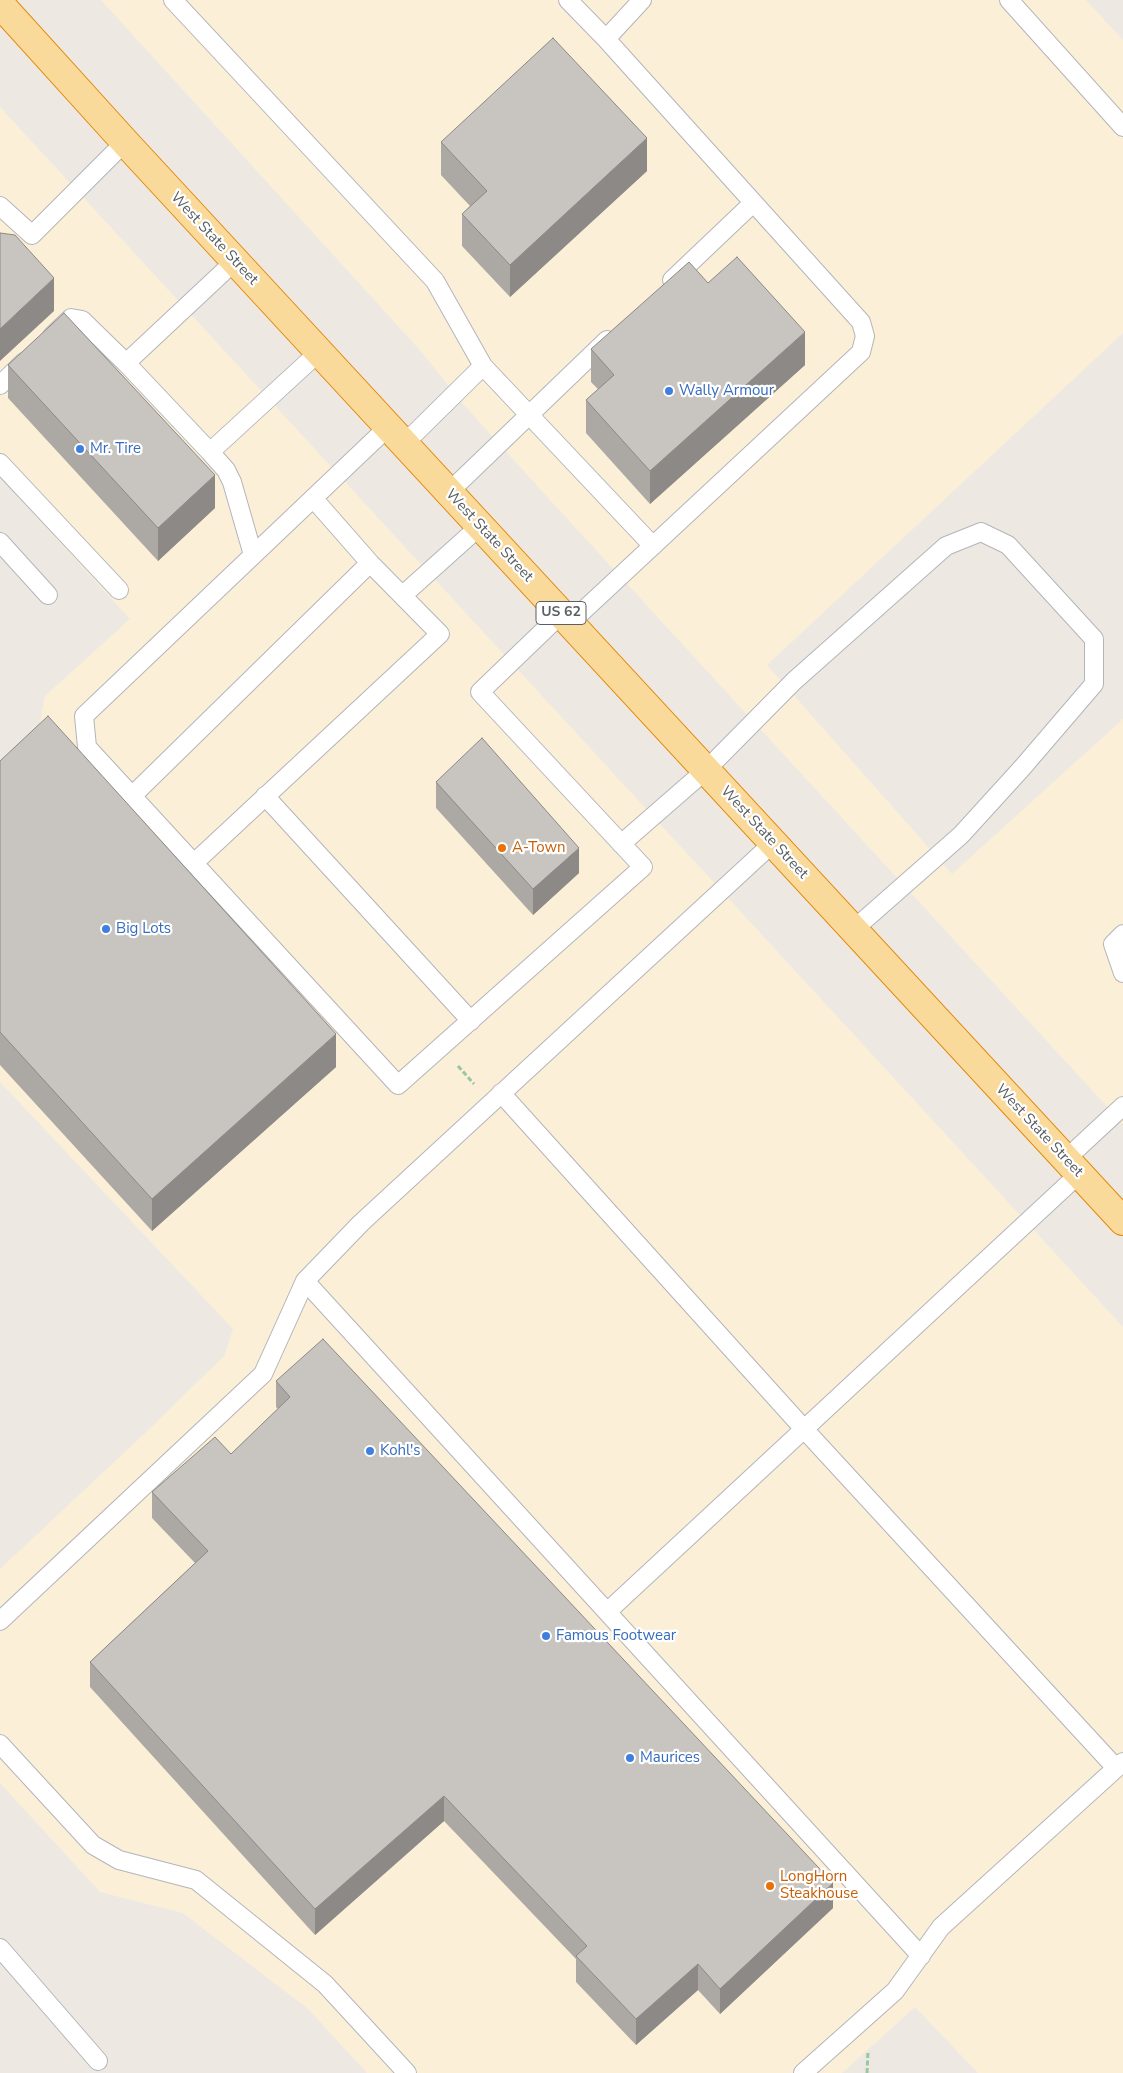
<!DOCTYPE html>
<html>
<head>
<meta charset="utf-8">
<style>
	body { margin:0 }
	canvas { display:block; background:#ede9e2 }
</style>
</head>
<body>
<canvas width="1123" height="2073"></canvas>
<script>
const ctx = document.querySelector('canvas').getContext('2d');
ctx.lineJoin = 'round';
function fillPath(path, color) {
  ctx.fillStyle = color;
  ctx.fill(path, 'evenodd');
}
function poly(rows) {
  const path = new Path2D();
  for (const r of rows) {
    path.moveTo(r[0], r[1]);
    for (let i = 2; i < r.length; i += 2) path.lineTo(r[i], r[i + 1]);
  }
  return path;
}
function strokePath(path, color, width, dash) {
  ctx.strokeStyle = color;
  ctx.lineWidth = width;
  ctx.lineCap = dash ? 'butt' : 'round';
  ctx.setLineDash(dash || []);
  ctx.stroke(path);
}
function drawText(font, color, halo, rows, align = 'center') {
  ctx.font = font + ' "Nunito Sans",sans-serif';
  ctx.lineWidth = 4.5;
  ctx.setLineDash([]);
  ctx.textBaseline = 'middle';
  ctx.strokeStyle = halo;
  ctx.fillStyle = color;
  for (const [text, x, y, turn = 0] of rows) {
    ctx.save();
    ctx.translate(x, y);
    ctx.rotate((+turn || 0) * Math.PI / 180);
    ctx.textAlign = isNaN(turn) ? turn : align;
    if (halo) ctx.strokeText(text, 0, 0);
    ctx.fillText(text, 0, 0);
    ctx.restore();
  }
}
fillPath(poly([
	[101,0,1086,0,1123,40,1123,333,767,665,952,874,1123,719,1123,1124,550,500,465,406,419,349],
	[0,107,1123,1327,1123,2073,978,2073,915,2007,842,2073,367,2073,308,2009,183,1913,100,1892,0,1783,0,1569,142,1436,225,1355,233,1329,0,1082,0,780,36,745,45,696,130,619,0,477]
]), '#fcefd7');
const service = poly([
	[173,0,435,281,483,366,653,546],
	[568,0,606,39,642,0],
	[1009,0,1123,127],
	[0,206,32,235,125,142],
	[672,280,753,203],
	[52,336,71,318,82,320,126,363,210,452,226,470,232,482,253,555],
	[126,363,235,261],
	[0,385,24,362],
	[388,427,84,716,87,747,398,1085,643,867,480,692,561,614],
	[404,444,483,366],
	[210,452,319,352],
	[0,463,119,590],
	[449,492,607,340],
	[313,498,370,563],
	[0,542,48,595],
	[403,595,480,526],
	[570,623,861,352,865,336,861,322,606,39],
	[132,796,370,563,440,634,194,863],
	[265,796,471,1021],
	[621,844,706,770,794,681,946,546,981,532,1008,545,1094,639,1094,684,1022,768,961,835,853,930],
	[1123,934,1113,944,1123,973],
	[501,1093,804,1429,1116,1768],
	[1066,1159,1123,1106],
	[305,1281,921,1956],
	[607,1612,1079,1174],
	[0,1621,263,1374,305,1281,361,1223,773,843],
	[0,1744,93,1845,119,1860,196,1880,325,1984,407,2073],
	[0,1948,98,2061],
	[803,2073,895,1991,941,1927,1123,1762]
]);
const trunk = poly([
	[0,4,125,142,1123,1221]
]);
strokePath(service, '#b3b5b9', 20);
strokePath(trunk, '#e4880a', 30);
strokePath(poly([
	[458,1066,474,1084],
	[867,2073,868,2051]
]), '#9ac7a1', 3, [5, 2.5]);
strokePath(service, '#fff', 18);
strokePath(trunk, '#fada9b', 28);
fillPath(poly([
	[441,142,647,171,510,297,462,246,462,214,470,206,441,175],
	[708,283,805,365,650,504,586,433,586,400,598,389,591,382,591,349],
	[8,365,215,508,158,561,8,398],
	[0,761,336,1067,152,1231,0,1065],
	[436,782,579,873,533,915,436,808],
	[276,1381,833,1908,720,2014,698,1990,636,2045,576,1982,576,1959,444,1821,315,1935,90,1687,90,1662,195,1563,152,1518,152,1492,231,1454,278,1409,276,1407]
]), '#aca9a4');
fillPath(poly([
	[647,138,647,171,510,297,510,265],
	[54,278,54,311,0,361,0,329],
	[805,332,805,365,650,504,650,471],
	[215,475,215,508,158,561,158,528],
	[579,848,579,873,533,915,533,889],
	[336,1034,336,1067,152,1231,152,1199],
	[444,1796,444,1821,315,1935,315,1909],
	[833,1883,833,1908,720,2014,720,1989],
	[698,1964,698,1990,636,2045,636,2019]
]), '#8c8986');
const building = poly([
	[553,38,647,138,510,265,462,214,487,191,441,142,553,38],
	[0,233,15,235,54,278,0,329,0,233],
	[737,257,805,332,650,471,586,400,614,375,591,349,689,262,708,283,737,257],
	[64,313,215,475,158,528,8,365,64,313],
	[48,716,336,1034,152,1199,0,1032,0,761,48,716],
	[482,738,579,848,533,889,436,782,482,738],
	[323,1339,833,1883,720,1989,698,1964,636,2019,576,1956,587,1946,444,1796,315,1909,90,1662,208,1551,152,1492,215,1437,231,1454,290,1397,276,1381,323,1339]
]);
fillPath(building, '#c8c4bf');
strokePath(building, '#8c8986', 1);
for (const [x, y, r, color] of [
	[669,391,5,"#3f7fe0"],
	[80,449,5,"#3f7fe0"],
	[502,848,5,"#e8710a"],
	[106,929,5,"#3f7fe0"],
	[370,1451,5,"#3f7fe0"],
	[546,1636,5,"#3f7fe0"],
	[630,1758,5,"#3f7fe0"],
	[770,1886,5,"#e8710a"]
]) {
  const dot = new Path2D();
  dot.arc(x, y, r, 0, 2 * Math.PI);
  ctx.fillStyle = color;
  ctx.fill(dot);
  strokePath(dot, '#fff', 2);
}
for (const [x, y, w] of [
	[561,613,50]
]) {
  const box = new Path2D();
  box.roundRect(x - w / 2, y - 11.5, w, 23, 4);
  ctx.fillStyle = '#fff';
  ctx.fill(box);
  strokePath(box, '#5a5f62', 1);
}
drawText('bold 14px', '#5a5f62', null, [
	["US 62",561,613]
]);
drawText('15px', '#5a5f62', '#fff', [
	["West State Street",214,239,47],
	["West State Street",489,536,47],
	["West State Street",764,833,47],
	["West State Street",1039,1131,47]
]);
drawText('15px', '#366cbe', '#fff', [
	["Wally Armour",679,391],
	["Mr. Tire",90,449],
	["Big Lots",116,929],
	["Kohl's",380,1451],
	["Famous Footwear",556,1636],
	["Maurices",640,1758]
], 'left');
drawText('15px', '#c56008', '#fff', [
	["A-Town",512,848],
	["LongHorn",780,1877],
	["Steakhouse",780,1894]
], 'left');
</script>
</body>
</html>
